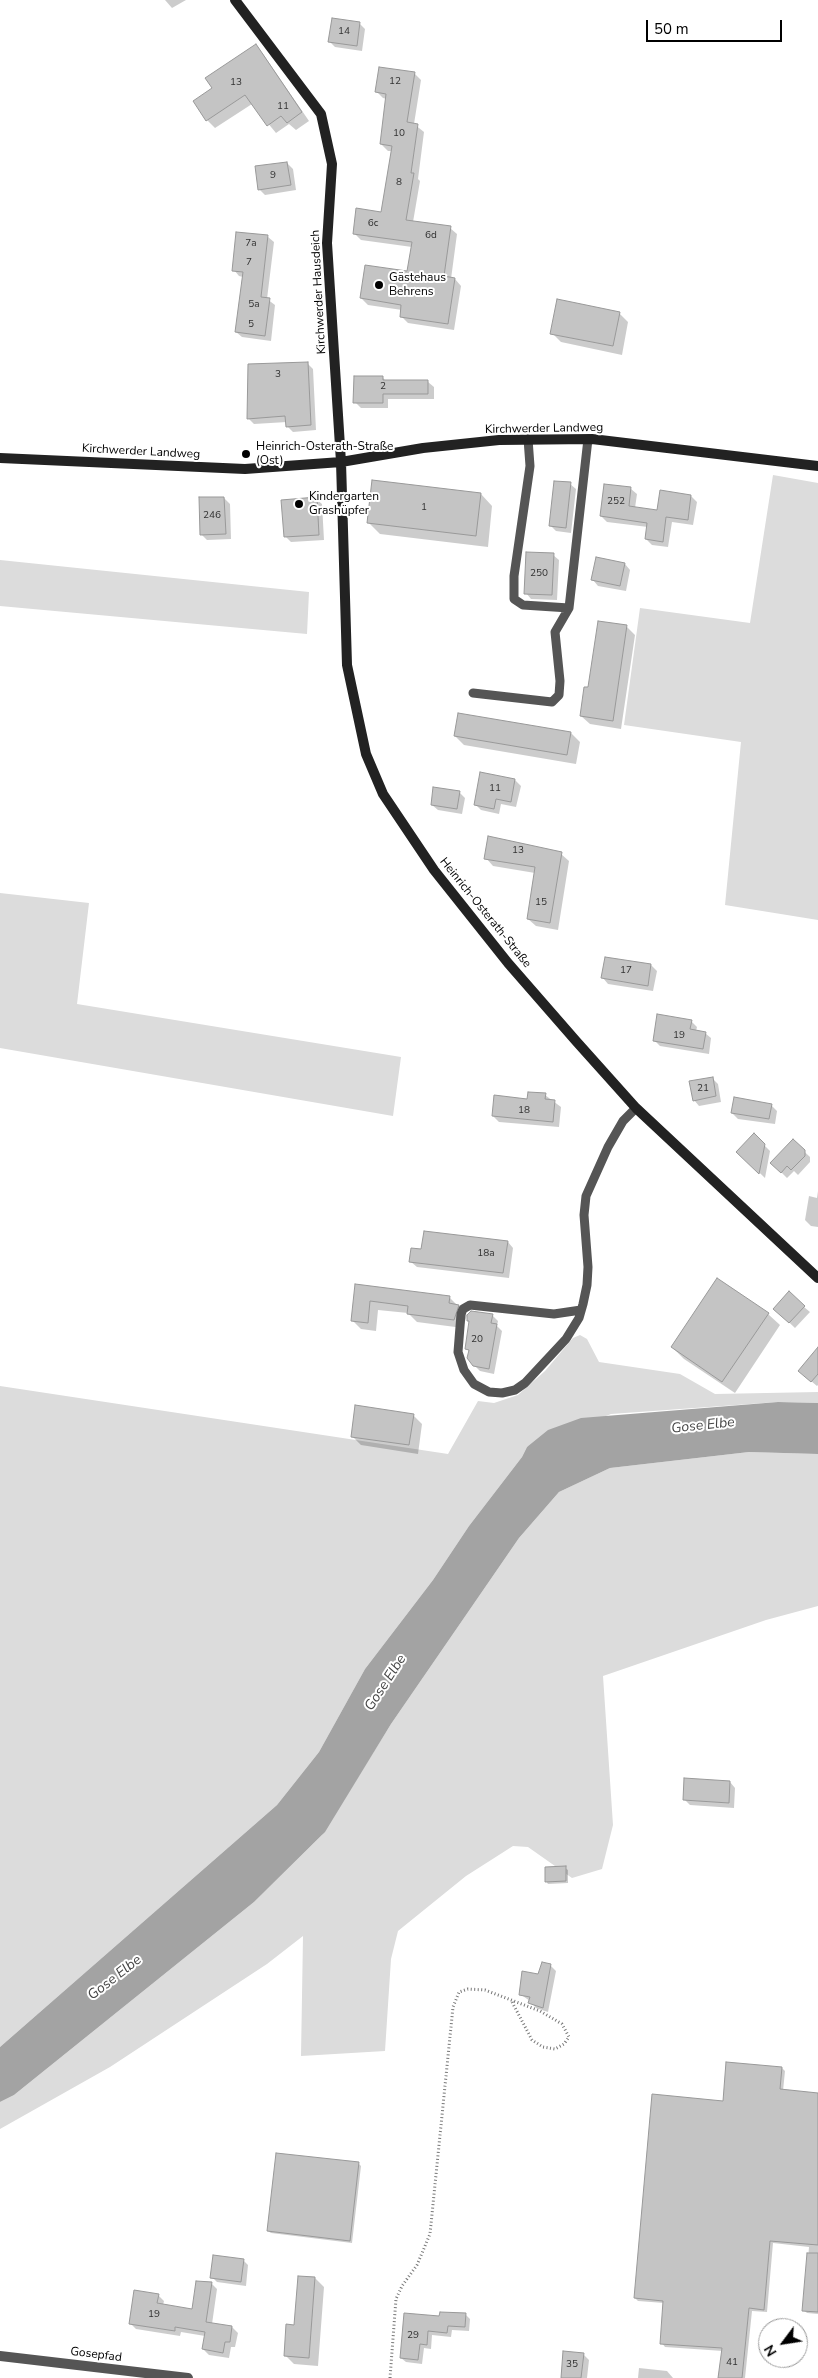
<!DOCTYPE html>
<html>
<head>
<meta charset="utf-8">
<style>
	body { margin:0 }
	#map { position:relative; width:818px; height:2378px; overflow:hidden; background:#fff; font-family:"Nunito Sans",sans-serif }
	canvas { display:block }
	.north { position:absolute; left:758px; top:2318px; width:50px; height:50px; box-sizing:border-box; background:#fff; border:1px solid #999; border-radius:50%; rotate:239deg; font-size:14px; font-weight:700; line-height:20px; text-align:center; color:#000 }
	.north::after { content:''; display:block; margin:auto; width:18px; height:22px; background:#000; clip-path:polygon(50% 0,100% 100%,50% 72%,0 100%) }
	.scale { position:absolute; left:646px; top:20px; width:136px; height:22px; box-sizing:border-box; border:2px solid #000; border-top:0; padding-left:6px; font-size:15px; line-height:18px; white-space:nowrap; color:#000; -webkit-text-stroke:4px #fff; paint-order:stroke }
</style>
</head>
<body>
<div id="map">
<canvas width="818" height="2378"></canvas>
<div class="north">N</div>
<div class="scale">50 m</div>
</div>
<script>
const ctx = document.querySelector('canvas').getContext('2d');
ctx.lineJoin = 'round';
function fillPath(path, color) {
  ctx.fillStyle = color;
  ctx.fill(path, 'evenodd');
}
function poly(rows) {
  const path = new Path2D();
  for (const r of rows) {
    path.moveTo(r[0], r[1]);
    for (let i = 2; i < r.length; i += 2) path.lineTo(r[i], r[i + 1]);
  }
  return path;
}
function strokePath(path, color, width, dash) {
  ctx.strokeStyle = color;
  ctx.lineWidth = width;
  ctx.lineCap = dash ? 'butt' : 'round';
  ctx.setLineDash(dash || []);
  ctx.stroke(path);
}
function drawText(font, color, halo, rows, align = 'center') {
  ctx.font = font + ' "Nunito Sans",sans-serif';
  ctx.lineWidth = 4;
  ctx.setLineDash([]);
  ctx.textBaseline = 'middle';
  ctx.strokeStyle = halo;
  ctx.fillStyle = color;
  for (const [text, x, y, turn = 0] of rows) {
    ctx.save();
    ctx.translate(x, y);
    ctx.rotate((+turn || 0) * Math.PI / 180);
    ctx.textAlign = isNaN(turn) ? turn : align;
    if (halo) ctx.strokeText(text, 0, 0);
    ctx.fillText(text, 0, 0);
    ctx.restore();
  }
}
fillPath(poly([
	[773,475,818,483,818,920,725,905,741,742,624,725,640,608,750,623],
	[0,560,309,592,307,634,0,606],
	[0,893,89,903,77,1004,401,1057,393,1116,0,1048],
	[580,1335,587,1339,599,1362,680,1374,715,1394,818,1392,818,1403,778,1402,611,1414,527,1447,522,1457,469,1526,433,1580,365,1669,319,1752,277,1805,0,2047,0,1386,448,1454,478,1401,494,1403,518,1395,545,1371,573,1338],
	[749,1452,818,1454,818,1606,766,1620,603,1676,613,1825,602,1869,572,1878,528,1847,513,1846,466,1876,398,1931,391,1959,385,2051,301,2056,303,1936,267,1964,110,2067,0,2129,0,2102,14,2095,254,1902,322,1835,391,1724,519,1538,559,1492,610,1468]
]), '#dcdcdc');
fillPath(poly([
	[778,1402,818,1403,818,1454,749,1452,610,1468,559,1492,519,1538,391,1724,325,1832,254,1902,14,2095,0,2102,0,2047,277,1805,319,1752,365,1669,433,1580,469,1526,522,1457,527,1447,548,1430,581,1418]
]), '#a3a3a3');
fillPath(poly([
	[165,0,186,0,172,8],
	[359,23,365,29,362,51,335,47,330,42],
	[255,46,263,54,309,121,296,130,289,124,276,133,252,104,215,128,207,120,214,89],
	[414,73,421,80,414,124,424,132,418,179,420,181,413,222,450,228,457,234,451,279,455,279,461,286,454,330,408,323,401,316,402,310,368,305,361,298,408,273,412,247,361,240,354,233,382,213,392,151,388,151,381,144,387,99,383,98,376,91],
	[287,163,293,169,296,190,265,195,259,189],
	[238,233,268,237,274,242,267,299,275,305,271,341,242,337,236,332,243,277,239,276,234,270],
	[619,313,628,322,622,355,561,342,552,333],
	[307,363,313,369,316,430,293,432,287,426,287,422,254,424,248,418],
	[383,378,386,381,428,382,434,387,434,399,388,399,388,408,361,408,355,402],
	[570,484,576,489,571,533,556,531,551,526],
	[631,489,637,494,635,508,658,512,691,496,697,502,693,525,672,522,668,547,652,545,646,539,648,527,607,522,601,516],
	[481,494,492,506,488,547,380,534,368,522],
	[224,498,230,504,231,539,207,540,201,534],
	[316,499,322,504,324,540,291,542,285,536],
	[553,555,559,560,557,600,531,599,526,593],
	[625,564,630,570,626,591,598,586,593,580],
	[626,626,635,635,621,729,590,724,581,716],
	[459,714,571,733,580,742,576,764,464,745,455,736],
	[481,773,515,780,521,786,516,807,501,804,499,814,481,810,475,804],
	[459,792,465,798,462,814,438,810,432,805],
	[561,854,569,861,558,930,536,926,528,919,535,873,493,866,486,858],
	[651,965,657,971,653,991,608,984,603,978],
	[691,1021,697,1027,696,1031,705,1033,711,1038,709,1054,660,1046,654,1040],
	[712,1078,718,1084,721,1102,699,1106,694,1100],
	[545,1095,561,1107,559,1127,499,1122,493,1116],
	[771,1105,777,1111,775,1124,738,1119,732,1113],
	[754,1135,770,1151,765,1178,738,1152],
	[793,1141,810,1157,810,1162,798,1175,794,1171,787,1178,772,1163],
	[818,1191,818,1227,811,1226,805,1220,809,1196,817,1198],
	[508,1242,513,1248,509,1278,417,1267,411,1262,422,1250],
	[356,1286,449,1297,467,1315,463,1328,417,1322,408,1313,378,1310,376,1331,361,1329,352,1320],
	[804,1307,810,1312,795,1328,775,1309],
	[768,1314,780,1325,735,1393,684,1359,672,1347],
	[492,1315,498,1321,497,1326,502,1331,494,1374,480,1371,474,1365,470,1352,466,1348,470,1323,468,1321],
	[818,1349,818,1385,817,1386,805,1376],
	[413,1415,422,1424,418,1454,361,1445,352,1436],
	[730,1782,735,1788,734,1808,690,1805,684,1799],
	[565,1868,568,1870,568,1883,548,1884,546,1881],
	[550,1965,556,1971,548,2012,536,2008,530,2001,520,1994],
	[782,2068,785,2071,783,2091,818,2094,818,2314,807,2313,804,2310,809,2247,773,2243,767,2312,752,2311,745,2378,720,2378,723,2351,665,2347,662,2343,664,2303,638,2301,635,2298,724,2102],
	[358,2163,361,2166,352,2243,271,2233,268,2231],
	[243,2260,248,2265,246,2286,217,2282,212,2277],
	[315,2278,324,2287,318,2366,294,2364,285,2355],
	[211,2283,217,2289,212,2324,232,2327,238,2333,235,2347,231,2347,229,2358,209,2355,203,2349,205,2336,181,2332,180,2336,136,2329,130,2323,158,2295,164,2301,163,2305,193,2310],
	[465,2314,470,2319,469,2331,452,2330,451,2337,432,2335,431,2349,424,2348,422,2364,406,2362,401,2358,441,2317],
	[583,2354,589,2360,587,2378,562,2378],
	[639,2368,667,2371,673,2378,638,2378]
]), '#0003');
const building = poly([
	[332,18,360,22,357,46,328,42,332,18],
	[256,44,302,112,287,123,281,116,267,126,245,95,206,121,193,101,212,88,205,78,256,44],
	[379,67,415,72,407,122,418,124,411,173,414,173,406,220,451,226,444,276,455,278,448,324,400,317,401,305,360,298,365,265,407,271,412,242,353,234,356,208,381,212,392,146,380,144,386,94,375,92,379,67],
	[287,162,291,185,258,190,255,166,287,162],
	[236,232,268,235,261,297,270,298,265,336,235,332,243,272,232,271,236,232],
	[557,299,620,312,613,346,550,334,557,299],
	[308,362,311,425,286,427,285,416,247,419,248,364,308,362],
	[354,376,383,376,383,380,428,380,428,394,383,394,383,403,353,403,354,376],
	[372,480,481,493,476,536,367,523,372,480],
	[554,481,571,482,566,528,549,526,554,481],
	[604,484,631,487,629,506,657,510,660,490,691,495,688,520,666,517,663,542,645,539,647,523,600,516,604,484],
	[199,497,224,497,226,534,200,535,199,497],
	[317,497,319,535,284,537,281,500,317,497],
	[526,552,554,553,552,595,524,594,526,552],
	[596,557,625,563,620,586,591,580,596,557],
	[598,621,627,625,613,721,580,716,584,687,588,687,598,621],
	[458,713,571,732,567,755,454,736,458,713],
	[480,772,515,779,511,802,496,799,494,809,474,805,480,772],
	[433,787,460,791,457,809,431,805,433,787],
	[488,836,562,852,550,923,527,919,535,867,484,859,488,836],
	[605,957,651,964,648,986,601,978,605,957],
	[657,1014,692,1020,690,1029,706,1032,703,1049,653,1041,657,1014],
	[713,1077,716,1096,693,1101,689,1081,713,1077],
	[528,1092,546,1093,545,1099,555,1100,553,1122,492,1116,494,1095,527,1099,528,1092],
	[734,1097,772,1104,769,1119,731,1113,734,1097],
	[754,1133,765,1144,759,1174,736,1152,754,1133],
	[793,1139,805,1150,805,1156,791,1170,787,1166,781,1173,770,1163,793,1139],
	[424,1231,508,1241,503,1273,409,1262,411,1248,421,1249,424,1231],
	[717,1278,769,1313,722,1382,671,1347,717,1278],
	[355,1284,450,1296,449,1303,459,1305,454,1320,407,1314,408,1306,370,1301,368,1323,351,1321,355,1284],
	[789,1291,805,1306,789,1323,773,1309,789,1291],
	[471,1311,493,1314,491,1323,497,1324,489,1369,473,1366,467,1358,469,1350,465,1349,469,1321,467,1321,467,1315,471,1311],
	[818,1347,818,1374,811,1382,798,1371,818,1347],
	[355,1405,414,1414,409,1445,351,1437,355,1405],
	[684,1778,730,1781,729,1803,683,1800,684,1778],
	[566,1866,566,1881,545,1882,545,1867,566,1866],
	[542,1962,551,1964,543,2008,528,2003,530,1997,519,1995,522,1971,538,1974,542,1962],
	[726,2062,782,2067,780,2089,818,2093,818,2245,770,2241,764,2310,749,2308,742,2378,718,2378,722,2348,660,2344,663,2301,634,2298,652,2094,723,2101,726,2062],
	[276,2153,359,2162,350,2241,267,2231,276,2153],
	[807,2253,818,2253,818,2312,802,2311,807,2253],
	[213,2255,244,2259,241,2282,210,2278,213,2255],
	[298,2276,315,2277,309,2358,284,2356,286,2324,294,2325,298,2276],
	[196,2281,212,2282,206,2322,232,2326,230,2342,225,2342,223,2353,202,2349,205,2332,175,2327,175,2331,129,2324,134,2290,159,2294,157,2303,192,2309,196,2281],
	[440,2312,466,2313,465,2327,448,2326,447,2333,428,2331,427,2345,420,2344,418,2360,400,2358,404,2313,439,2316,440,2312],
	[563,2351,584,2353,581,2378,561,2378,563,2351]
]);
fillPath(building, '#c4c4c4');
strokePath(building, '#999', 1);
strokePath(poly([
	[390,2378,396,2299,402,2286,417,2265,430,2234,453,2007,459,1992,468,1989,485,1990,540,2011,562,2024,569,2037,564,2044,555,2049,543,2047,532,2040,511,2000]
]), '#777', 3, [1, 2.5]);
strokePath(poly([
	[528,439,530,466,514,576,514,599,523,605,569,608],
	[473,693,552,702,559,695,560,681,555,632,569,608,588,439],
	[581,1310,554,1314,470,1305,463,1309,461,1314,458,1352,464,1370,474,1384,489,1392,502,1393,515,1390,525,1383,566,1339,579,1318,583,1304,587,1285,588,1267,584,1215,586,1196,608,1147,623,1121,636,1108]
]), '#555', 9);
strokePath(poly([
	[0,2356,188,2378]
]), '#555', 10);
strokePath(poly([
	[235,0,321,114,332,164,327,243,341,462,347,665,366,754,383,794,434,870,508,963,576,1041,636,1108,818,1278],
	[0,458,245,469,341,462,423,448,499,440,592,439,818,466]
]), '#222', 10);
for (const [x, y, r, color] of [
	[379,285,5,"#000"],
	[246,454,5,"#000"],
	[299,504,5,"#000"]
]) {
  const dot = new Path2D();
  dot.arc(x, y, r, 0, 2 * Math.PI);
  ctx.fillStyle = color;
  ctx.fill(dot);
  strokePath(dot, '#fff', 2);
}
drawText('10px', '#313131', null, [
	["14",344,32],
	["12",395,82],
	["13",236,83],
	["11",283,107],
	["10",399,134],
	["9",273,176],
	["8",399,183],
	["6c",373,224],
	["6d",431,236],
	["7a",251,244],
	["7",249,263],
	["5a",254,305],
	["5",251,325],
	["3",278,375],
	["2",383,387],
	["252",616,502],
	["1",424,508],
	["246",212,516],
	["250",539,574],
	["11",495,789],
	["13",518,851],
	["15",541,903],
	["17",626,971],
	["19",679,1036],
	["21",703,1089],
	["18",524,1111],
	["18a",486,1254],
	["20",477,1340],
	["19",154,2315],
	["29",413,2336],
	["41",732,2363],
	["35",572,2365]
]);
drawText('12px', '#000', '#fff', [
	["Gästehaus",389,278],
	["Behrens",389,292],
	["Heinrich-Osterath-Straße",256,447],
	["(Ost)",256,461],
	["Kindergarten",309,497],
	["Grashüpfer",309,511]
], 'left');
drawText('12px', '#000', '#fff', [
	["Kirchwerder Hausdeich",319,292,-93],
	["Kirchwerder Landweg",544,429,-1],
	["Kirchwerder Landweg",141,452,3],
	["Heinrich-Osterath-Straße",485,913,51],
	["Gosepfad",96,2355,7]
]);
drawText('italic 14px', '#444', '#fff', [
	["Gose Elbe",703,1426,-6],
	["Gose Elbe",386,1683,-57],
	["Gose Elbe",115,1978,-38]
]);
</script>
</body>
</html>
